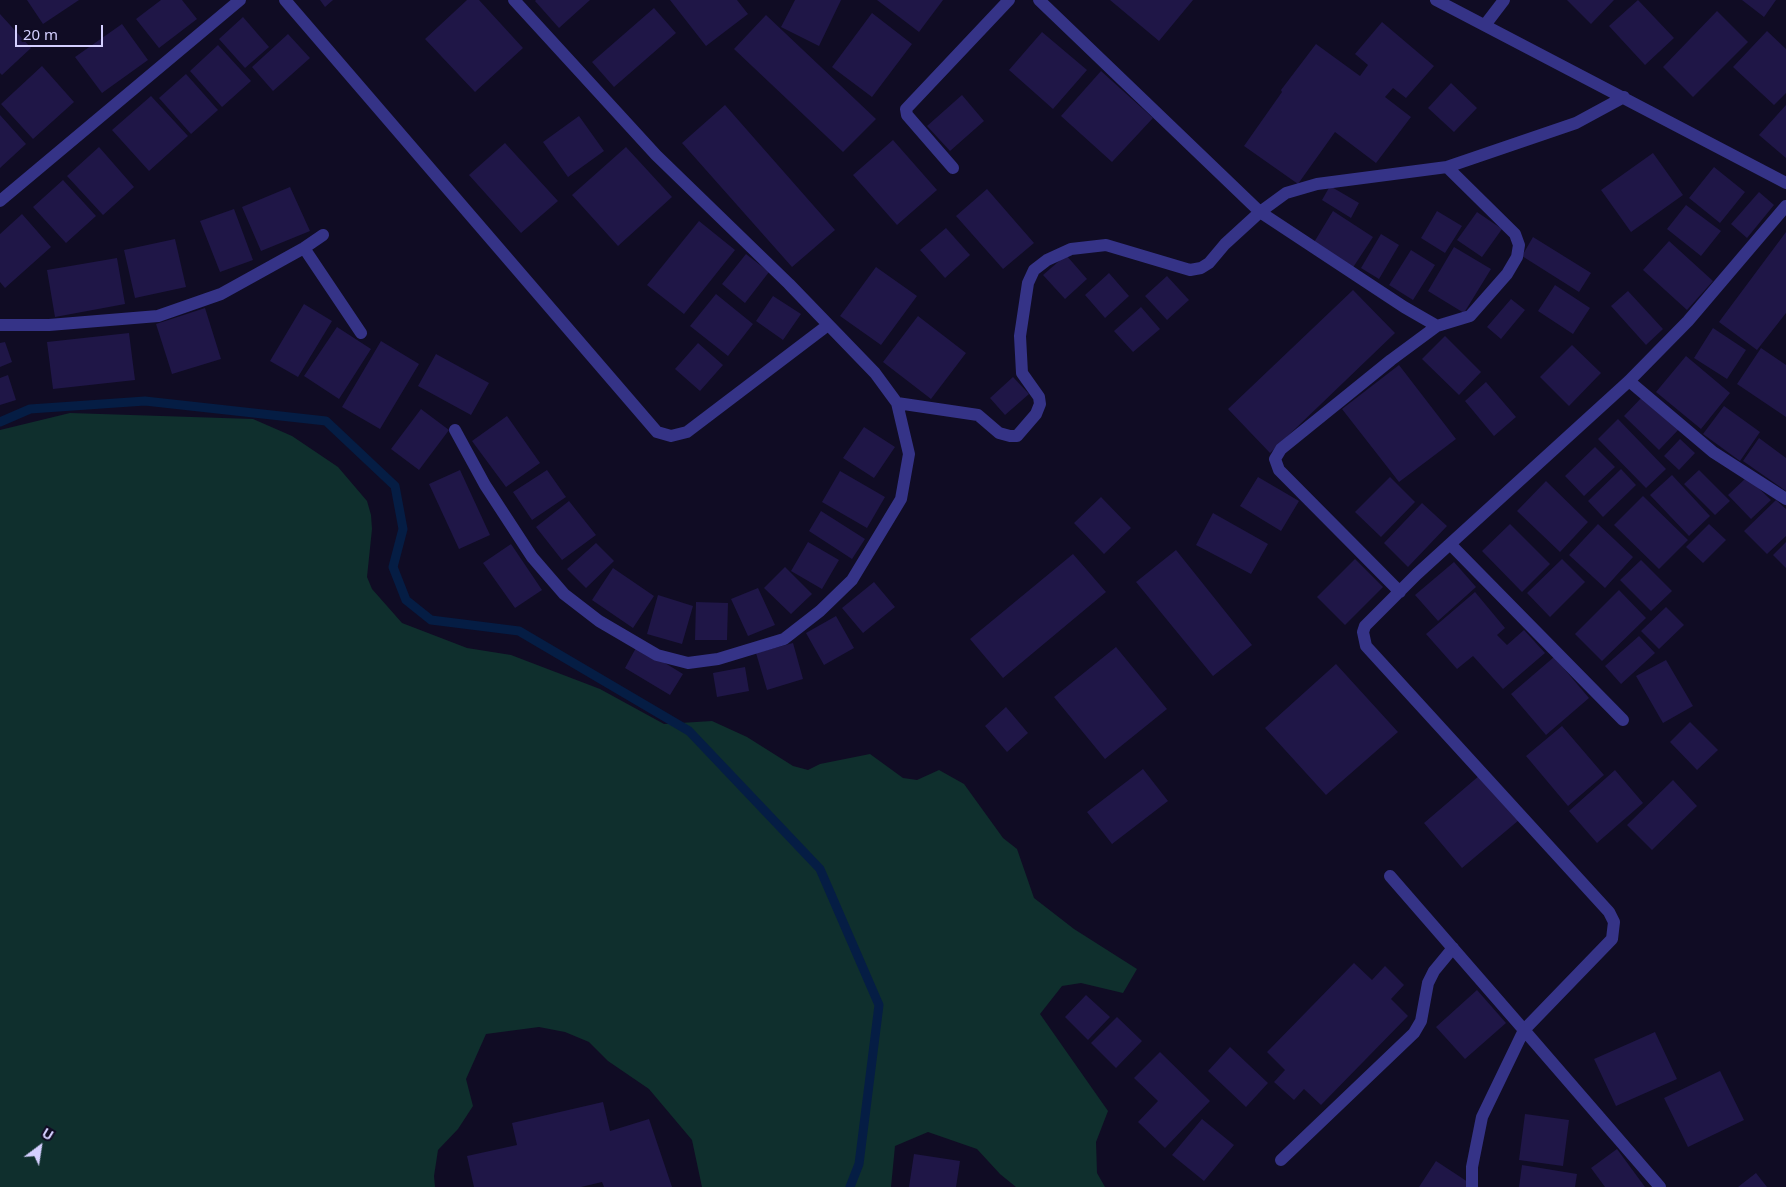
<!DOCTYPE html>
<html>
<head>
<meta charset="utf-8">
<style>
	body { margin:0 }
	#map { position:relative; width:1786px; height:1187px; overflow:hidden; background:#100c24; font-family:"Noto Sans",sans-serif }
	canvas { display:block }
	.north { position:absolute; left:15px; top:1122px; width:50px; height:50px; -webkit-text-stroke:4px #100c24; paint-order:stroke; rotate:31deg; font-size:14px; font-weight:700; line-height:20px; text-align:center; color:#d4cfff }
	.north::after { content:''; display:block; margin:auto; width:18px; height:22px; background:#d4cfff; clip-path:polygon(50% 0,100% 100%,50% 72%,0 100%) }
	.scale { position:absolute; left:15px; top:25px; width:88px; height:22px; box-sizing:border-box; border:2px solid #d4cfff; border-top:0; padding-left:6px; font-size:15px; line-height:18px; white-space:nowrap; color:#d4cfff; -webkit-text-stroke:4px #100c24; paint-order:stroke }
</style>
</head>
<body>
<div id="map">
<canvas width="1786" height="1187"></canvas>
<div class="north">U</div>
<div class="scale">20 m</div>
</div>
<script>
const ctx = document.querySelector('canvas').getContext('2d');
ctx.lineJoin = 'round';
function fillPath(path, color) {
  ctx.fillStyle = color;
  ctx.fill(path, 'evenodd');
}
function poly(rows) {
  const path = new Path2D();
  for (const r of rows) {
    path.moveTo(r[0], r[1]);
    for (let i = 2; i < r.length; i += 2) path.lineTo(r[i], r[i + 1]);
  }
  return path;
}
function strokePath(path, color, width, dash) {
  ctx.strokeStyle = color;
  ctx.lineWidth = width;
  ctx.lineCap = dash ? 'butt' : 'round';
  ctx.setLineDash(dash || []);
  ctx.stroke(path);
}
fillPath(poly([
	[70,413,253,419,292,436,338,467,367,501,371,515,372,529,367,577,372,589,402,623,467,648,511,655,600,689,664,724,712,721,747,737,793,766,808,770,820,764,870,754,903,778,917,780,939,770,964,784,1003,838,1017,849,1034,898,1074,929,1137,969,1123,993,1081,983,1062,986,1040,1014,1108,1111,1096,1142,1097,1173,1105,1187,1016,1187,1000,1174,977,1149,928,1132,895,1146,891,1187,702,1187,692,1140,649,1089,608,1061,589,1042,565,1032,539,1027,486,1034,466,1079,473,1106,458,1129,438,1150,434,1176,435,1187,0,1187,0,430]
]), '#0f2f2d');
strokePath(poly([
	[0,422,30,409,145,401,326,421,395,486,403,529,393,567,406,600,431,620,519,631,689,731,820,869,879,1005,859,1164,850,1187]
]), '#051d44', 9);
fillPath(poly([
	[27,0,79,0,43,24],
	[161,0,182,0,197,19,159,48,136,19],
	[320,0,333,0,325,7],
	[467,0,479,0,523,48,475,92,425,39],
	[590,0,559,28,535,1,536,0],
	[670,0,737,0,748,14,706,46],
	[795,0,841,0,819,46,781,27],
	[877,0,943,0,919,32],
	[1110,0,1193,0,1159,41],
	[1567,0,1614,0,1591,24],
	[1638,0,1674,38,1645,65,1609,26],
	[1742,0,1776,0,1764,17],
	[654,8,676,33,614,87,592,62],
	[1717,11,1748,42,1693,97,1663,67],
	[872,13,912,44,872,97,832,67],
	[0,14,31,48,2,75,0,73],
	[766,15,876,119,843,152,734,49],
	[243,17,269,47,245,68,219,39],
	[1382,22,1434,66,1406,98,1393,88,1385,97,1411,117,1376,163,1335,132,1298,184,1244,146,1282,92,1281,90,1316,44,1360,76,1368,65,1355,54],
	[122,24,148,60,102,93,75,57],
	[1767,31,1786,49,1786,93,1774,105,1733,67],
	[1042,32,1087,70,1053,109,1009,70],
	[288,34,310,58,273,91,252,67],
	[218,45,251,81,222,107,190,71],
	[42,66,74,102,33,139,1,104],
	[1101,71,1153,118,1112,162,1061,116],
	[186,74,218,110,191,134,159,98],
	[1451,83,1477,108,1454,132,1428,108],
	[962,95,984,121,950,151,927,126],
	[151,96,188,136,149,171,112,130],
	[725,105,835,230,792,267,682,143],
	[1786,105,1786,158,1759,135],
	[0,115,26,144,0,168],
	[579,116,604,151,568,177,543,142],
	[893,140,937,190,897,225,853,175],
	[505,143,558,201,521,233,469,175],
	[99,147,134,187,103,215,67,176],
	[626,147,672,197,618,246,572,195],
	[1653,153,1683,195,1631,232,1601,190],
	[1714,167,1745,192,1720,223,1689,198],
	[63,180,96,216,66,243,33,207],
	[1330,186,1359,203,1351,218,1322,200],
	[290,187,310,231,261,251,242,207],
	[987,189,1034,243,1003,269,956,216],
	[1759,192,1774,205,1747,238,1731,224],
	[1686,205,1721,231,1701,256,1667,229],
	[234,209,253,260,220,272,200,221],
	[1333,211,1373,237,1352,269,1313,244],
	[1437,211,1462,226,1445,253,1421,238],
	[1477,212,1502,229,1482,257,1457,240],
	[22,214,51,247,5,288,0,282,0,234],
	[699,221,735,250,684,314,647,285],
	[946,228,970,255,945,278,920,250],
	[1786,232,1786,313,1757,350,1719,322],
	[1381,234,1399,245,1379,279,1361,268],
	[1533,237,1591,273,1579,292,1522,256],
	[175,239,186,287,135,298,124,250],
	[1669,241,1713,281,1687,310,1643,270],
	[1454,247,1491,269,1464,313,1428,291],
	[1411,250,1435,265,1413,300,1389,285],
	[746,254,769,272,745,303,722,284],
	[1066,255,1087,279,1065,299,1043,275],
	[117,258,125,304,55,317,47,270],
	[876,267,917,296,881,345,840,316],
	[1109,273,1129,296,1105,318,1085,295],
	[1167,276,1189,300,1167,320,1145,296],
	[1555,285,1590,308,1573,334,1538,311],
	[1353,290,1395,333,1270,453,1228,409],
	[1628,291,1663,329,1646,345,1611,306],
	[716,294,753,324,728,356,690,326],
	[773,296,801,314,783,340,756,321],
	[1511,299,1525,310,1501,339,1487,327],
	[304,304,332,321,298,377,270,361],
	[1141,307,1160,329,1133,352,1114,331],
	[205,308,221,359,172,374,156,324],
	[918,316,966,353,931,399,883,362],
	[337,327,371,349,339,399,304,376],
	[1713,328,1746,350,1727,379,1694,358],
	[129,333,135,380,53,389,47,342],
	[1445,336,1481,372,1459,395,1422,359],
	[381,341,419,364,380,429,342,407],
	[5,342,12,362,0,367,0,343],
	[698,343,723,365,700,391,675,369],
	[1572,345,1601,373,1569,406,1540,377],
	[1761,348,1786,365,1786,417,1737,384],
	[436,354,489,383,471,415,418,386],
	[1686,356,1730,393,1701,429,1656,392],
	[1399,365,1456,439,1399,482,1342,409],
	[8,375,16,400,0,405,0,378],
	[1013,377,1029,394,1005,415,990,398],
	[1486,382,1516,417,1494,436,1465,401],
	[1644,395,1679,429,1659,450,1624,416],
	[1724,406,1760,432,1740,461,1703,434],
	[421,409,449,430,419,470,391,449],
	[507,416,540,463,506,487,472,441],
	[1618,419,1666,469,1646,488,1598,439],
	[864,427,895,447,874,478,843,458],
	[1759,438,1786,458,1786,491,1743,461],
	[1680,439,1695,453,1679,470,1664,456],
	[1595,447,1615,467,1584,496,1565,476],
	[1621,469,1636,485,1603,517,1588,501],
	[460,470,490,535,459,549,429,484],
	[547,470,566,497,532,520,513,492],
	[1699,470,1730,501,1715,515,1684,484],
	[840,471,885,497,867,528,822,502],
	[1672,475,1710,516,1689,536,1650,495],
	[1258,477,1299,501,1281,531,1240,506],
	[1390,477,1415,502,1381,537,1355,512],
	[1747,477,1771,500,1751,519,1728,495],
	[1546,481,1588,522,1560,552,1517,511],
	[1643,496,1688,540,1659,569,1614,525],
	[1101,497,1131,528,1104,554,1074,523],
	[1776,500,1786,509,1786,536,1767,554,1744,531],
	[569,501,596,535,562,560,536,527],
	[1422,503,1447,526,1408,567,1384,543],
	[821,511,865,539,852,559,809,531],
	[1213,513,1268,544,1251,574,1196,545],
	[1510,524,1550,564,1522,592,1482,551],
	[1598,524,1633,557,1605,588,1569,555],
	[1709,524,1726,540,1703,563,1686,547],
	[808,542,839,560,822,589,791,571],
	[1786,542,1786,568,1773,555],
	[596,543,614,561,586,588,567,569],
	[511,544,542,590,515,608,483,563],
	[1176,550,1252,645,1213,676,1136,582],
	[1073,554,1106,592,1003,678,970,639],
	[1355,559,1383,587,1345,625,1317,597],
	[1562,559,1585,582,1550,617,1527,593],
	[1641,560,1672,591,1651,611,1620,580],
	[1454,562,1476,587,1438,621,1415,595],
	[785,567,812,594,791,614,764,588],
	[613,568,654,596,633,628,592,600],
	[874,582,895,607,863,633,842,608],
	[758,588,775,625,748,636,731,599],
	[1619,590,1646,618,1602,661,1575,634],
	[1475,592,1505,628,1497,635,1507,645,1524,630,1545,653,1503,689,1473,656,1457,669,1426,634],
	[658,595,693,606,682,644,647,634],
	[696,602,728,603,727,640,695,640],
	[1666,607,1684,625,1659,649,1641,631],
	[836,616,854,648,824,665,806,633],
	[1639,636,1655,653,1621,684,1605,666],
	[793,643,803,679,767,690,756,653],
	[637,646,683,674,670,695,625,668],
	[1116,647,1167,709,1105,759,1054,697],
	[1554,657,1589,698,1546,735,1511,694],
	[1666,660,1693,706,1663,723,1636,676],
	[1336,664,1398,732,1326,795,1265,728],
	[745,667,749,691,717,697,713,673],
	[1006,707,1028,733,1007,752,985,726],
	[1690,722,1718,750,1697,770,1670,742],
	[1562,726,1604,775,1568,806,1526,756],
	[1143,769,1168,801,1112,844,1087,812],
	[1615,770,1643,803,1597,843,1569,811],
	[1480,775,1519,820,1462,868,1424,823],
	[1673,780,1697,806,1652,850,1627,825],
	[1354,963,1372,980,1385,966,1404,985,1391,999,1408,1016,1321,1105,1304,1089,1294,1100,1274,1082,1285,1070,1267,1052],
	[1477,990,1506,1023,1465,1059,1436,1027],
	[1086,995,1110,1017,1088,1040,1065,1017],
	[1117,1017,1142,1041,1116,1068,1091,1043],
	[1655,1032,1677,1079,1616,1106,1594,1059],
	[1230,1047,1268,1083,1246,1107,1208,1071],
	[1160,1052,1210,1101,1165,1148,1138,1122,1158,1101,1134,1078],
	[1720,1071,1744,1120,1688,1147,1664,1098],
	[603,1102,610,1131,649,1119,672,1187,604,1187,602,1182,581,1187,474,1187,467,1156,517,1145,512,1123],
	[1525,1114,1569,1120,1563,1166,1519,1160],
	[1202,1119,1234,1145,1204,1181,1172,1155],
	[1617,1149,1645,1187,1605,1187,1591,1168],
	[914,1154,960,1161,956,1187,909,1187],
	[1436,1161,1471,1184,1469,1187,1419,1187],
	[1522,1165,1577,1174,1575,1187,1519,1187],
	[1756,1173,1767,1187,1738,1187]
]), '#1f1647');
strokePath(poly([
	[285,0,657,432,671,436,687,432,828,325],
	[1039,0,1260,212,1404,307,1437,326,1470,316,1507,274,1517,257,1519,245,1515,234,1447,167],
	[1436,0,1786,183],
	[1485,25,1504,0],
	[953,168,907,115,906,109,1009,0],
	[0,201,240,0],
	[304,248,361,333],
	[0,325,49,325,158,316,221,294,304,248,323,235],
	[1629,381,1713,452,1786,499],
	[897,403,978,415,999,433,1010,436,1017,436,1036,414,1040,404,1039,397,1022,373,1020,336,1028,283,1034,270,1047,260,1071,249,1106,245,1190,270,1201,268,1209,263,1225,244,1260,212,1286,193,1317,184,1447,167,1576,123,1624,97],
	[455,430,485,485,532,557,564,594,599,621,657,655,688,663,718,659,784,639,820,611,852,580,901,499,909,454,897,403,875,373,789,284,656,155,514,0],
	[1450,544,1623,720],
	[1400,592,1279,470,1275,459,1281,449,1391,360,1437,326],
	[1390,876,1524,1030,1482,1117,1472,1167,1472,1187],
	[1281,1160,1414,1033,1421,1021,1428,983,1434,971,1453,948],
	[1660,1187,1524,1030,1612,939,1614,922,1609,912,1366,646,1363,632,1365,626,1417,574,1629,381,1688,321,1786,206]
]), '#353387', 12);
</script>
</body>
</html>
